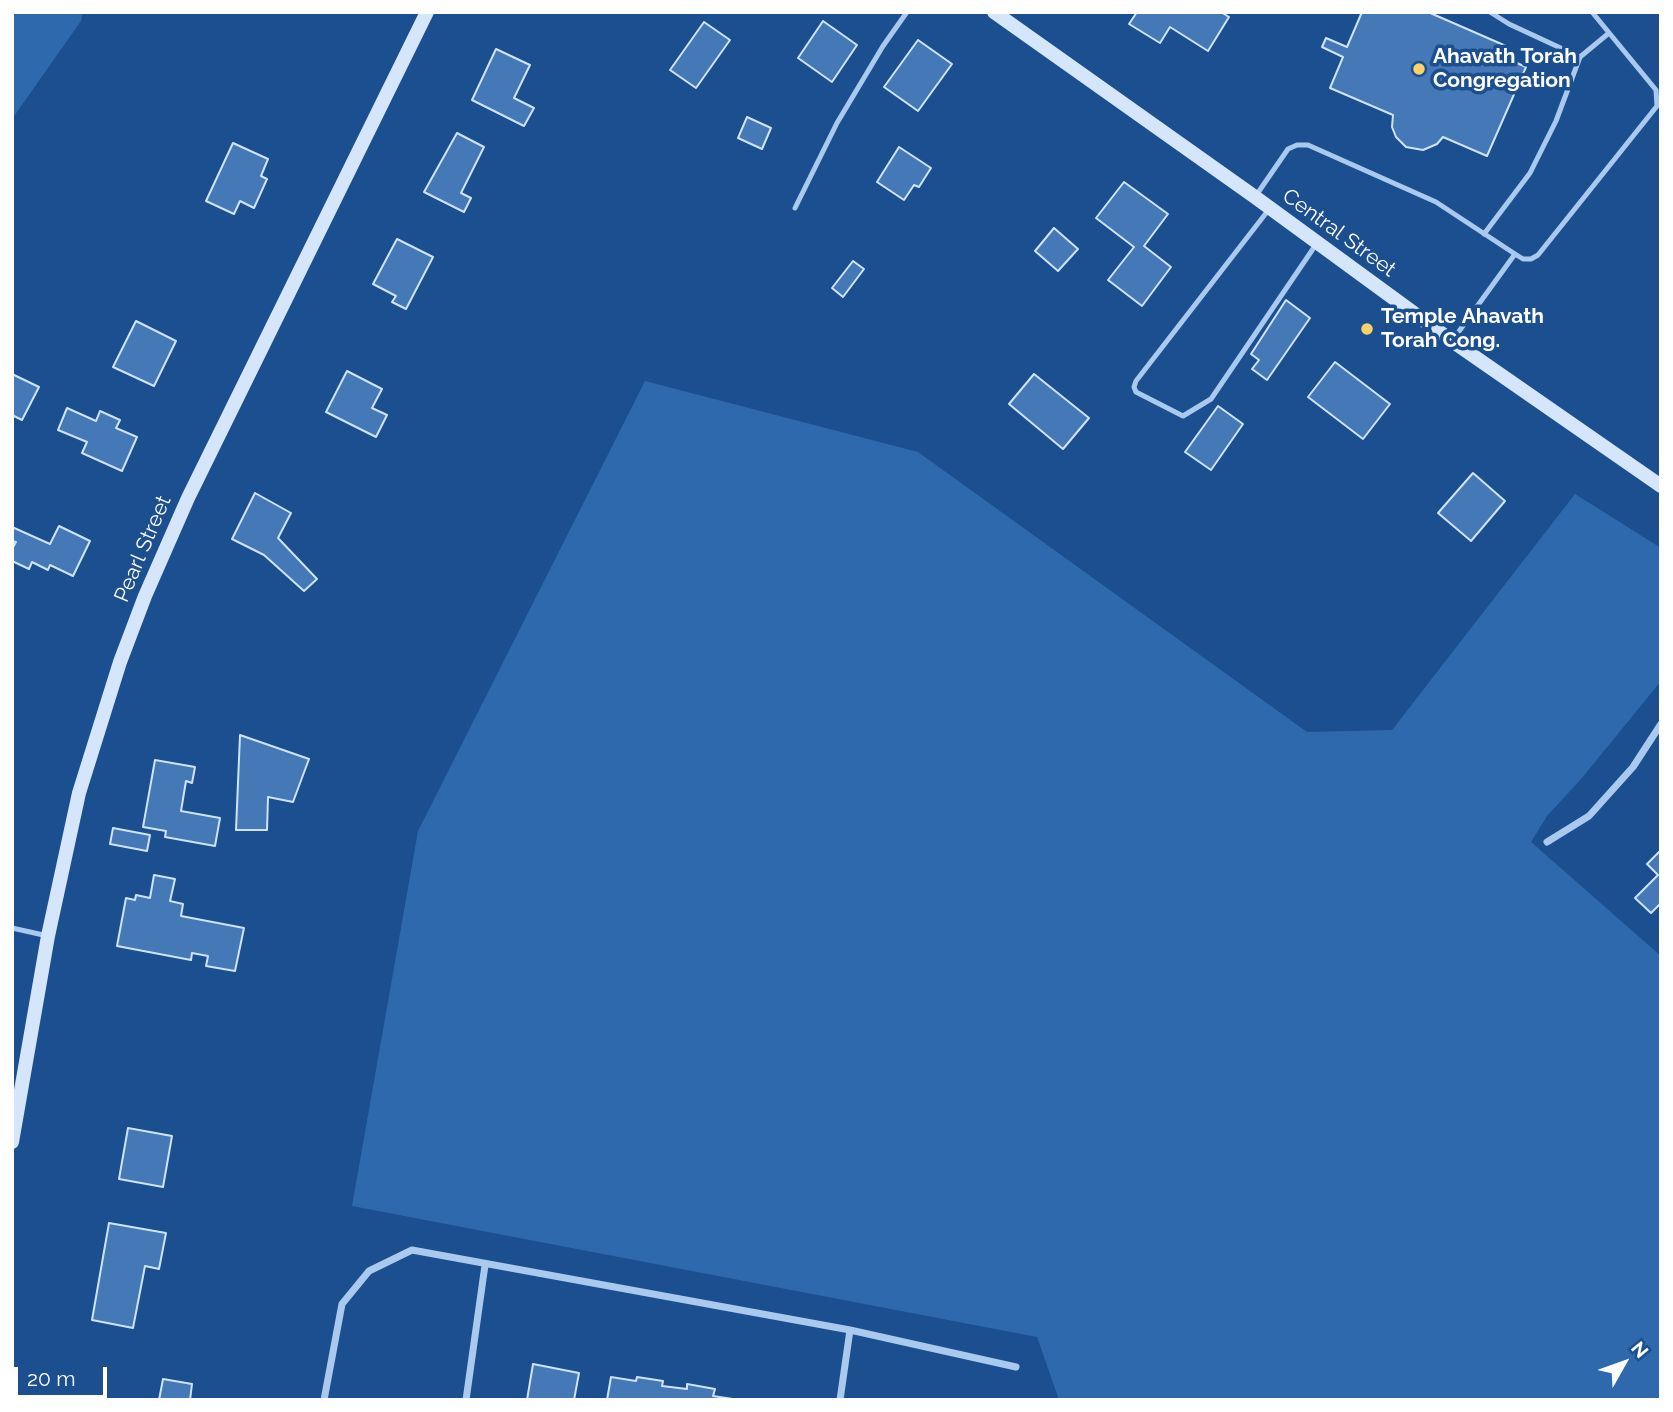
<!DOCTYPE html>
<html>
<head>
<meta charset="utf-8">
<style>
	body { margin:0 }
	#map { position:relative; width:1673px; height:1412px; overflow:hidden; background:#1b4f8f; font-family:Raleway,sans-serif }
	canvas { display:block }
	.frame { position:absolute; inset:0; border:14px solid #fff; pointer-events:none }
	.north { position:absolute; left:1589px; top:1328px; width:70px; height:70px; -webkit-text-stroke:5px #1b4f8f; paint-order:stroke; rotate:50deg; font-size:19px; font-weight:700; line-height:28px; text-align:center; color:#fff }
	.north::after { content:''; display:block; margin:auto; width:24px; height:32px; background:#fff; clip-path:polygon(50% 0,100% 100%,50% 72%,0 100%) }
	.scale { position:absolute; left:14px; top:1367px; width:93px; height:32px; box-sizing:border-box; border:4px solid #fff; border-top:0; padding-left:9px; font-size:21px; line-height:24px; white-space:nowrap; color:#fff; -webkit-text-stroke:5px #1b4f8f; paint-order:stroke }
</style>
</head>
<body>
<div id="map">
<canvas width="1673" height="1412"></canvas>
<div class="frame"></div>
<div class="north">N</div>
<div class="scale">20 m</div>
</div>
<script>
const ctx = document.querySelector('canvas').getContext('2d');
ctx.lineJoin = 'round';
function fillPath(path, color) {
  ctx.fillStyle = color;
  ctx.fill(path, 'evenodd');
}
function poly(rows) {
  const path = new Path2D();
  for (const r of rows) {
    path.moveTo(r[0], r[1]);
    for (let i = 2; i < r.length; i += 2) path.lineTo(r[i], r[i + 1]);
  }
  return path;
}
function strokePath(path, color, width, dash) {
  ctx.strokeStyle = color;
  ctx.lineWidth = width;
  ctx.lineCap = dash ? 'butt' : 'round';
  ctx.setLineDash(dash || []);
  ctx.stroke(path);
}
function drawText(font, color, halo, rows, align = 'center') {
  ctx.font = font + ' Raleway,sans-serif';
  ctx.lineWidth = 7;
  ctx.setLineDash([]);
  ctx.textBaseline = 'middle';
  ctx.strokeStyle = halo;
  ctx.fillStyle = color;
  for (const [text, x, y, turn = 0] of rows) {
    ctx.save();
    ctx.translate(x, y);
    ctx.rotate((+turn || 0) * Math.PI / 180);
    ctx.textAlign = isNaN(turn) ? turn : align;
    if (halo) ctx.strokeText(text, 0, 0);
    ctx.fillText(text, 0, 0);
    ctx.restore();
  }
}
fillPath(poly([
	[12,12,83,12,81,21,12,119],
	[645,381,918,452,1307,732,1392,730,1575,494,1661,548,1661,681,1582,778,1547,816,1531,842,1661,956,1661,1400,1059,1400,1037,1337,352,1206,418,831]
]), '#2e69ad');
const building = poly([
	[1137,12,1221,12,1229,17,1208,51,1170,27,1160,43,1129,24,1137,12],
	[1362,12,1428,12,1506,46,1501,56,1526,67,1487,156,1443,137,1437,144,1423,150,1406,147,1396,137,1392,127,1393,115,1330,88,1343,57,1322,47,1326,38,1347,47,1362,12],
	[823,21,857,45,832,82,798,58,823,21],
	[704,22,730,40,696,88,670,70,704,22],
	[918,40,952,64,918,111,884,87,918,40],
	[496,49,530,65,514,98,534,108,524,126,472,100,496,49],
	[747,117,771,128,762,149,738,138,747,117],
	[457,133,484,147,461,193,471,198,464,212,424,192,457,133],
	[233,143,268,159,261,176,267,179,254,208,240,201,234,214,206,201,233,143],
	[899,147,931,168,919,187,914,185,904,200,877,182,899,147],
	[1124,182,1168,214,1144,246,1171,267,1142,306,1108,280,1134,247,1096,218,1124,182],
	[1054,228,1078,249,1058,271,1035,251,1054,228],
	[397,239,433,257,406,309,392,302,396,296,373,284,397,239],
	[853,261,864,269,843,297,832,288,853,261],
	[1286,300,1310,318,1267,380,1252,369,1259,360,1251,354,1286,300],
	[136,321,176,341,154,386,113,367,136,321],
	[1335,362,1390,404,1363,439,1308,397,1335,362],
	[347,371,382,389,372,408,387,415,376,437,326,412,347,371],
	[12,374,39,387,22,420,12,415,12,374],
	[1034,374,1089,418,1063,449,1009,404,1034,374],
	[1218,406,1243,424,1211,470,1185,452,1218,406],
	[67,408,96,421,100,411,120,420,116,428,137,437,122,471,82,453,87,442,58,430,67,408],
	[1473,473,1505,501,1471,541,1438,513,1473,473],
	[255,493,291,513,278,538,317,579,304,591,264,555,232,539,255,493],
	[59,526,90,541,73,576,50,565,48,570,32,562,29,569,12,561,12,549,16,542,12,541,12,527,50,544,59,526],
	[240,735,309,759,293,802,268,797,267,830,236,830,240,735],
	[155,760,195,767,192,783,186,781,181,811,220,818,215,846,165,837,166,831,143,827,155,760],
	[113,828,150,835,147,851,110,844,113,828],
	[1661,850,1661,903,1651,913,1635,898,1658,875,1647,864,1661,850],
	[154,875,175,879,170,901,183,904,181,916,244,928,235,971,206,966,208,956,192,953,191,960,117,946,126,898,135,900,136,895,150,898,154,875],
	[128,1128,172,1136,163,1187,119,1179,128,1128],
	[109,1223,166,1233,159,1269,145,1266,133,1328,92,1320,109,1223],
	[533,1364,579,1373,574,1400,527,1400,533,1364],
	[611,1377,636,1381,637,1377,663,1381,662,1386,687,1389,687,1384,715,1389,713,1396,739,1400,607,1400,611,1377],
	[163,1379,192,1384,190,1400,159,1400,163,1379]
]);
fillPath(building, '#4478b7');
strokePath(building, '#cfe3fa', 2);
strokePath(poly([
	[1490,12,1509,24,1580,57],
	[1255,197,1288,149,1297,145,1308,145,1436,202,1515,254,1452,341],
	[795,208,837,123,883,46,907,12],
	[1270,208,1136,381,1134,387,1136,392,1183,416,1211,399,1317,243],
	[1484,234,1530,173,1556,121,1580,57,1609,33],
	[1515,254,1523,259,1531,259,1538,255,1657,106,1656,90,1592,12],
	[12,928,48,936]
]), '#a9c9ee', 5);
strokePath(poly([
	[1547,842,1589,816,1633,767,1661,724],
	[324,1400,342,1304,369,1271,412,1250,850,1330,1016,1367],
	[466,1400,485,1265],
	[840,1400,850,1330]
]), '#a9c9ee', 7);
strokePath(poly([
	[994,12,1255,197,1452,341,1661,486],
	[12,1142,48,936,79,793,120,662,145,596,188,498,427,12]
]), '#d6e6fa', 14);
for (const [x, y, r, color] of [
	[1419,69,7,"#ffd166"],
	[1367,329,7,"#ffd166"]
]) {
  const dot = new Path2D();
  dot.arc(x, y, r, 0, 2 * Math.PI);
  ctx.fillStyle = color;
  ctx.fill(dot);
  strokePath(dot, '#1b4f8f', 2.5);
}
drawText('bold 21px', '#fff', '#1b4f8f', [
	["Ahavath Torah",1433,57],
	["Congregation",1433,81],
	["Temple Ahavath",1381,317],
	["Torah Cong.",1381,341]
], 'left');
drawText('21px', '#fff', '#1b4f8f', [
	["Central Street",1339,233,36],
	["Pearl Street",143,549,-67]
]);
</script>
</body>
</html>
